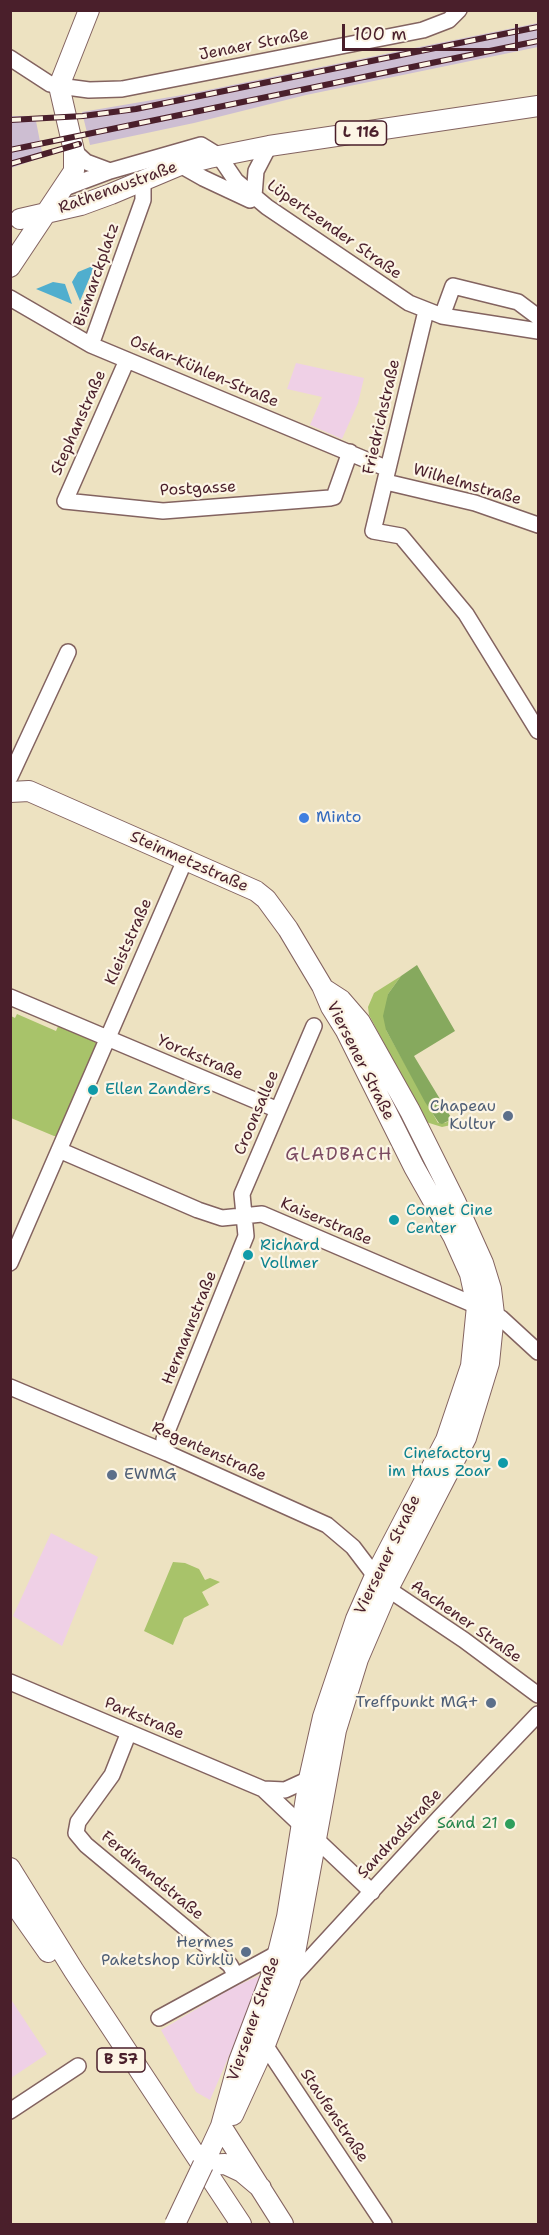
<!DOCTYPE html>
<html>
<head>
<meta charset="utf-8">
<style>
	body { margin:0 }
	#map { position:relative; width:549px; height:2235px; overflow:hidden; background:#ede2c1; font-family:"Shantell Sans",sans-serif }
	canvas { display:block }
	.frame { position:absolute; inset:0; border:12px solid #4a1f2b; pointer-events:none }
	.scale { position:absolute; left:342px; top:24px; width:176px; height:27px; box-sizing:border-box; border:3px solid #4a1f2b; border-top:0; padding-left:8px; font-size:18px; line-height:21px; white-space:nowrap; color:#4a1f2b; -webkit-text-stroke:4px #fcf5e5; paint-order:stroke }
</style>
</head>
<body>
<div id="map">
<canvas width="549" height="2235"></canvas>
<div class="frame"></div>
<div class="scale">100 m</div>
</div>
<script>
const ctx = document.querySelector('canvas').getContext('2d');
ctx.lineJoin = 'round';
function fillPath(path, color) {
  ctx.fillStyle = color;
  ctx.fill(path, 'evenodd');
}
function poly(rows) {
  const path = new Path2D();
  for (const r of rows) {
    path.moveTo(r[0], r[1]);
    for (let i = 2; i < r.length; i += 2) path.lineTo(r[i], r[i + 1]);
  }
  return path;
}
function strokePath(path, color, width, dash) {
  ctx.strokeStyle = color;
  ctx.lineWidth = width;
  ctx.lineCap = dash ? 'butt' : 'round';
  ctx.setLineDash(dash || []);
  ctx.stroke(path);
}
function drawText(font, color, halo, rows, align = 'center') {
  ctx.font = font + ' "Shantell Sans",sans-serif';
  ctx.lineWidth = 4.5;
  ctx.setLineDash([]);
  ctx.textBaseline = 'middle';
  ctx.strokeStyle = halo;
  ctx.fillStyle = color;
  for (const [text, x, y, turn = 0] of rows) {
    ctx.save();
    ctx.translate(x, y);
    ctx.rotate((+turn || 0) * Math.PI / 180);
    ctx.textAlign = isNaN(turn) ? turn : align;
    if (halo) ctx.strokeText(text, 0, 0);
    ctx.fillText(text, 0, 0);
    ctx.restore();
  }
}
fillPath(poly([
	[296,363,364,378,358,403,342,439,310,425,322,397,287,389],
	[51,1533,98,1557,62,1646,13,1616],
	[265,1973,210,2100,196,2092,161,2030,232,1988],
	[10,1998,47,2054,11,2078,10,2078]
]), '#efd0e6');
fillPath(poly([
	[538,23,538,47,306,95,194,123,90,145,82,112,188,94],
	[11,116,35,116,43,157,11,168]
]), '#cdbed2');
fillPath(poly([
	[401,976,388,994,386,1030,438,1123,445,1123,452,1119,454,1123,451,1125,442,1127,426,1122,369,1015,368,1007,374,993],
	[17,1014,56,1031,59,1024,94,1041,97,1044,98,1047,58,1136,54,1136,11,1118,11,1016,15,1018],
	[173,1562,185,1563,199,1569,205,1580,210,1578,220,1582,202,1592,209,1605,184,1618,173,1645,144,1631]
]), '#a8c36a');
fillPath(poly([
	[417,965,455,1031,414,1056,452,1119,442,1124,439,1123,425,1102,386,1030,383,1016,388,994,401,976]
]), '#86a95e');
fillPath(poly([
	[95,265,80,301,72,282,78,272],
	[53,282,65,284,72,304,36,289]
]), '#50aece');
const minor = poly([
	[10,58,50,84,59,86,89,90,122,89,423,30,449,20,459,10],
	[74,151,86,162,110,171],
	[180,165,203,178,250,200],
	[62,189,110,171,201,145,219,156,236,181,267,207,409,303,442,316,538,331],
	[254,196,256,171,269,146],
	[10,298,91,345,388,469],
	[426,311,373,531,401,536,466,614,538,731],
	[442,316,453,286,518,302,538,317],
	[91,345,143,200,143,188,140,182],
	[127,360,65,501,163,511,330,498,334,497,350,452],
	[386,482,475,503,538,525],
	[10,777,68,652],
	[10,997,278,1110],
	[59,1150,198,1210,222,1218,262,1214,477,1306,501,1318,538,1352],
	[10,1263,185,860],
	[10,1387,167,1453,327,1525,353,1547,375,1576,388,1589,464,1640,538,1695],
	[167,1453,164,1439,246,1236,242,1194,314,1026],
	[10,1682,263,1789,372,1892],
	[129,1732,112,1775,78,1822,76,1833,86,1845,230,1965,236,1976],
	[263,1789,285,1790,309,1779],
	[290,1980,440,1817,538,1714],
	[159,2018,278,1953],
	[261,2039,384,2224],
	[10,2111,78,2066]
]);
const major = poly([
	[20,219,81,205,111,194,180,165,209,158,269,146,538,106],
	[10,267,74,171,74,151,59,86,89,10],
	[10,792,29,791,256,891,266,899,288,929,322,986,331,1007,346,1031,414,1167,453,1236,470,1274,477,1306,471,1366,446,1440,375,1576,356,1619,323,1717,309,1779,287,1917,278,1953,270,1979,239,2061,221,2126,203,2165,225,2164,242,2172,261,2188],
	[10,1868,74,1971,241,2224],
	[10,1898,48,1952],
	[233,2115,265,2045,290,1980,336,1730,358,1659,388,1589,466,1438,489,1363,494,1314,491,1289,483,1263,456,1203,410,1111,360,1022,341,1000,324,989],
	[221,2126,283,2224]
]);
strokePath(minor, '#836360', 18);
strokePath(major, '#836360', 22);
strokePath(minor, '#fff', 15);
strokePath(major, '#fff', 20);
const rail = poly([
	[10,120,83,116,136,109,538,27],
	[10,150,538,41],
	[10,164,79,144]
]);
strokePath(rail, '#4a1f2b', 6);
strokePath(rail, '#fcf5e5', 4, [11]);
const majorBridge = poly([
	[175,2224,203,2165]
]);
strokePath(majorBridge, '#836360', 22, []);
strokePath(majorBridge, '#fff', 20);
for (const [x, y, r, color] of [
	[304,818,6,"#3f7fe0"],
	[93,1090,6,"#0f9aa8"],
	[508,1116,6,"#5c6f8a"],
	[394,1220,6,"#0f9aa8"],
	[248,1255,6,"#0f9aa8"],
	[503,1463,6,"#0f9aa8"],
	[112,1475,6,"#5c6f8a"],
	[491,1703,6,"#5c6f8a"],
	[510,1824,6,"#2e9e5b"],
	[246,1952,6,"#5c6f8a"]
]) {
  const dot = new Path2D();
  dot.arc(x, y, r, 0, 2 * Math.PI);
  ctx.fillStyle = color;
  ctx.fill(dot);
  strokePath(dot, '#fcf5e5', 2);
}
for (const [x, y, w] of [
	[361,133,51],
	[121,2060,48]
]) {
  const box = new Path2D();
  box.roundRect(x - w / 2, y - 12, w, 24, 4.5);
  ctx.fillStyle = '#fcf5e5';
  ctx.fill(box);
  strokePath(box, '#4a1f2b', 1.5);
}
drawText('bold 15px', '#4a1f2b', null, [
	["L 116",361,133],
	["B 57",121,2060]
]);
drawText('16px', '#4a1f2b', '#fcf5e5', [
	["Jenaer Straße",254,45,-11],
	["Rathenaustraße",118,188,-20],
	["Lüpertzender Straße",334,230,35],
	["Bismarckplatz",97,275,-71],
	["Oskar-Kühlen-Straße",204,372,23],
	["Friedrichstraße",382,417,-77],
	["Stephanstraße",79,423,-66],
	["Wilhelmstraße",467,485,16],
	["Postgasse",198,489,-3],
	["Steinmetzstraße",189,862,24],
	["Kleiststraße",129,942,-66],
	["Yorckstraße",200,1058,23],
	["Viersener Straße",360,1061,63],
	["Croonsallee",257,1113,-67],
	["Kaiserstraße",326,1222,23],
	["Hermannstraße",190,1328,-68],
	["Regentenstraße",209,1452,24],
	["Viersener Straße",388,1555,-64],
	["Aachener Straße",466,1622,35],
	["Parkstraße",144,1719,23],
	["Sandradstraße",400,1834,-47],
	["Ferdinandstraße",152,1876,40],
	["Viersener Straße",254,2019,-71],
	["Staufenstraße",334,2116,56]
]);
drawText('16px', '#366cbe', '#fcf5e5', [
	["Minto",316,818]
], 'left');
drawText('16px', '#0d838f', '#fcf5e5', [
	["Ellen Zanders",105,1090],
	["Comet Cine",406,1211],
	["Center",406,1229],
	["Richard",260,1246],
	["Vollmer",260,1264],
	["Cinefactory",491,1454,"right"],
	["im Haus Zoar",491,1472,"right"]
], 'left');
drawText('16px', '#4e5e75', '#fcf5e5', [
	["Chapeau",496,1107],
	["Kultur",496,1125],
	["EWMG",124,1475,"left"],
	["Treffpunkt MG+",479,1703],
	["Hermes",234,1943],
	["Paketshop Kürklü",234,1961]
], 'right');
drawText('16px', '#27864d', '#fcf5e5', [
	["Sand 21",498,1824]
], 'right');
ctx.letterSpacing = '1.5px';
drawText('18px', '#7b4a61', '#fcf5e5', [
	["GLADBACH",339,1155]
]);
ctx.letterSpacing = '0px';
</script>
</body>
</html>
